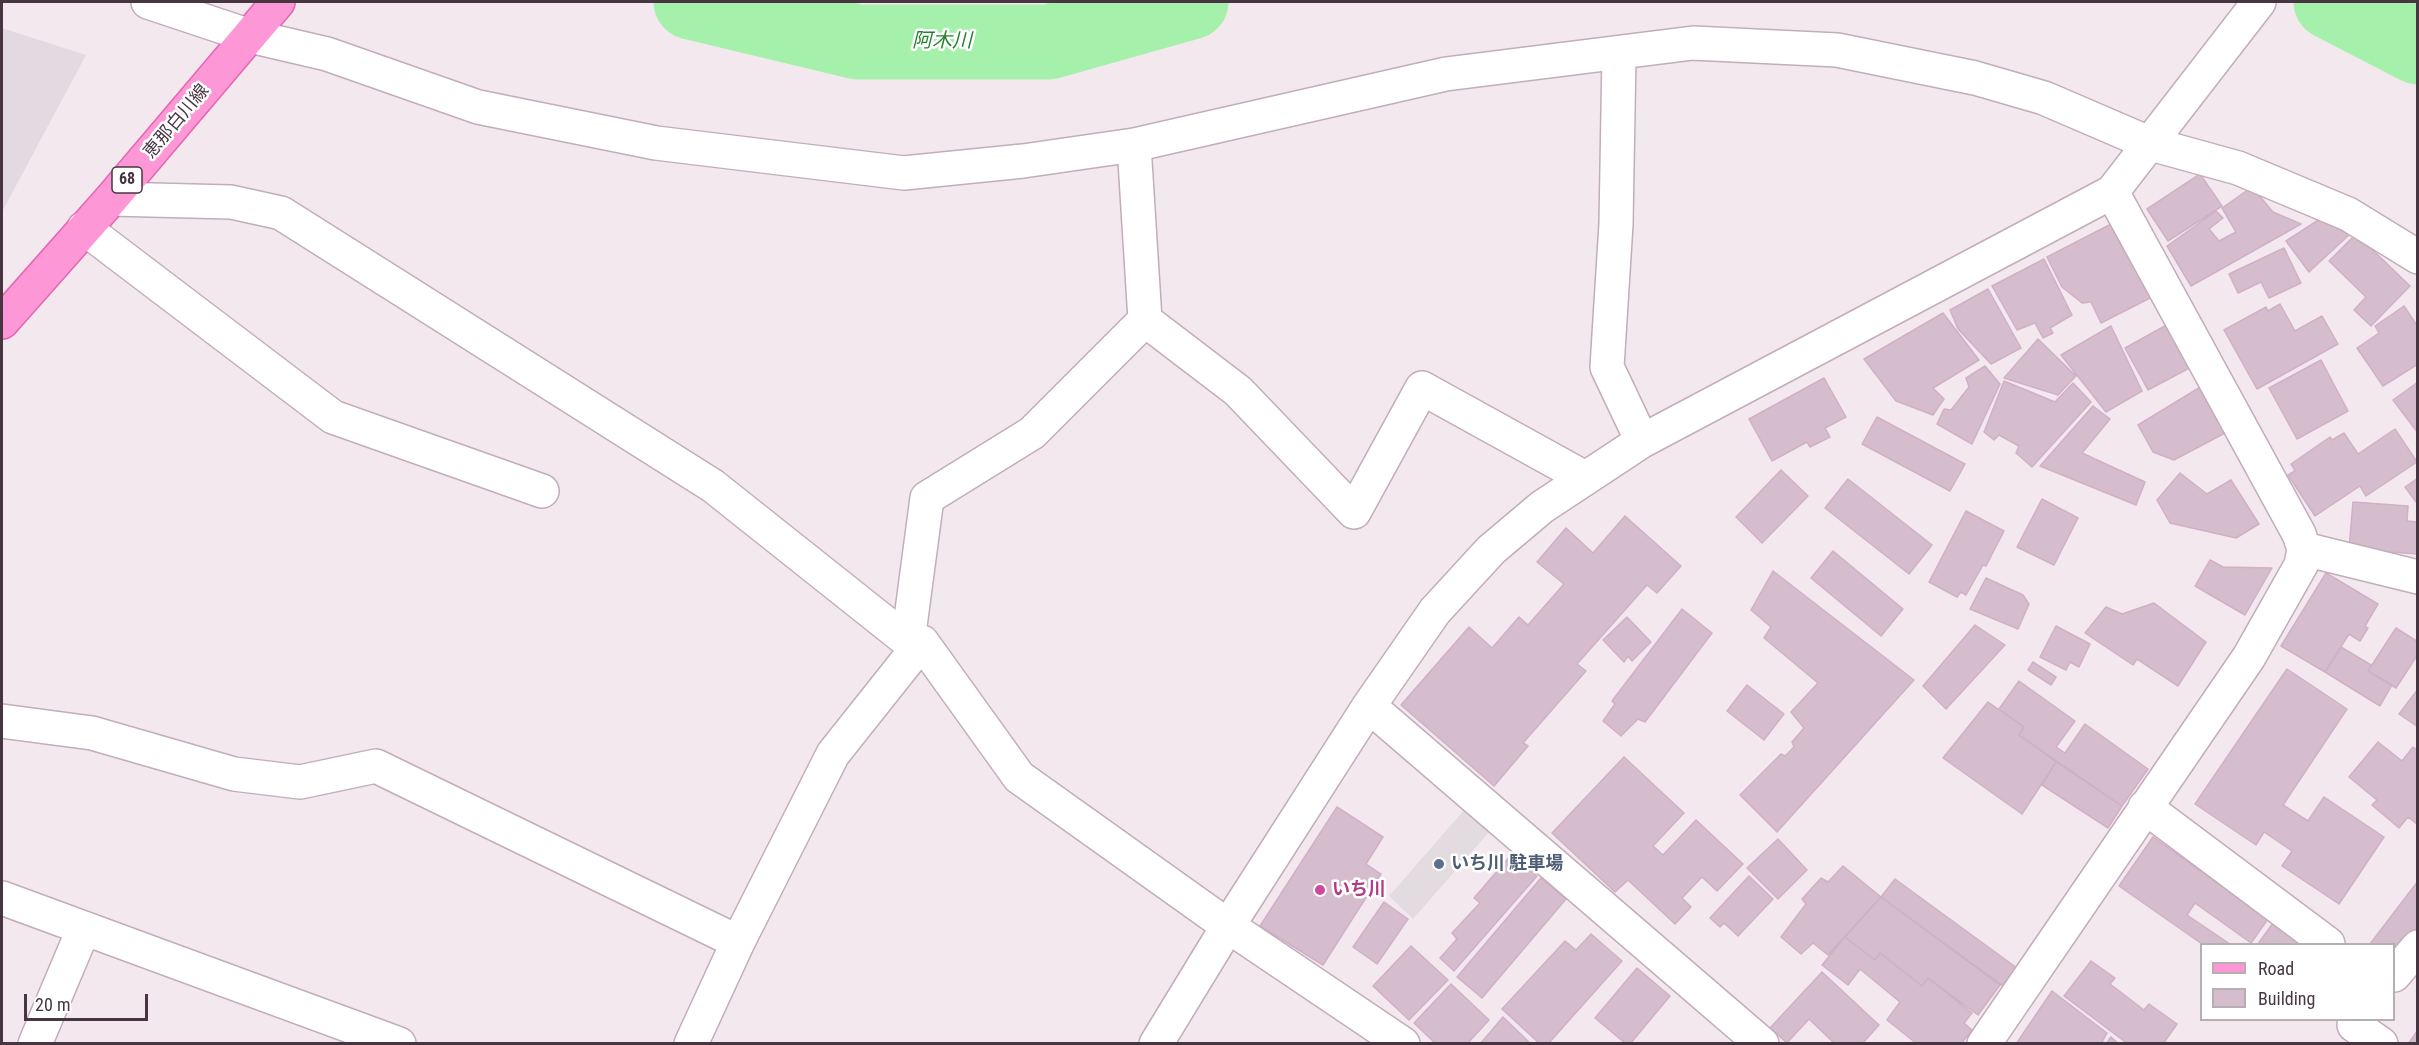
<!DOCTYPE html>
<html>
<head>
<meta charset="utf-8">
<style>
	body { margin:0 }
	#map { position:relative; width:2419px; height:1045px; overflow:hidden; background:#f4e8ef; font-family:"Roboto Condensed",sans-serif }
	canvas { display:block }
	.frame { position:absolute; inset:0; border:3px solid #473642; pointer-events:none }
	.legend { position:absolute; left:2200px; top:943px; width:195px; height:78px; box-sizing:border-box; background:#fff; border:2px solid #b5afb3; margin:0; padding:8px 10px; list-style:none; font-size:18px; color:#473642 }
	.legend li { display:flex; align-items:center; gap:12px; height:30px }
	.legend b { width:30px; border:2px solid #b5afb3 }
	.scale { position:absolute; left:24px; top:994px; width:124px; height:27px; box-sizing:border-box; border:3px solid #473642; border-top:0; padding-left:8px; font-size:18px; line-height:21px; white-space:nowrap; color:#473642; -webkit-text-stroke:4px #fff; paint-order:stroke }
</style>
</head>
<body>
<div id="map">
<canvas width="2419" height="1045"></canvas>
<div class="frame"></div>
<ul class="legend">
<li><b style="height:8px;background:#fd97d5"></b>Road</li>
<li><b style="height:16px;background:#d5bdce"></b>Building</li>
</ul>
<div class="scale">20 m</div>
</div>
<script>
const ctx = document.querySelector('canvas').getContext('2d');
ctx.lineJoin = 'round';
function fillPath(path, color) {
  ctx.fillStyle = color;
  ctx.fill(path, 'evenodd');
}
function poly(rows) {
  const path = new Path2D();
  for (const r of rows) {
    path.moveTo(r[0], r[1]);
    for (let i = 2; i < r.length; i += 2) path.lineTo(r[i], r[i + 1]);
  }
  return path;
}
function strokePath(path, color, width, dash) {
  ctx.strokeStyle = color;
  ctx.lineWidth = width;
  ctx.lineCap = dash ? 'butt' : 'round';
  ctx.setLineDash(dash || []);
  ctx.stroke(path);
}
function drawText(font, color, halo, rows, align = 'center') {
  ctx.font = font + ' "Roboto Condensed","Noto Sans JP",sans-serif';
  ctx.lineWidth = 5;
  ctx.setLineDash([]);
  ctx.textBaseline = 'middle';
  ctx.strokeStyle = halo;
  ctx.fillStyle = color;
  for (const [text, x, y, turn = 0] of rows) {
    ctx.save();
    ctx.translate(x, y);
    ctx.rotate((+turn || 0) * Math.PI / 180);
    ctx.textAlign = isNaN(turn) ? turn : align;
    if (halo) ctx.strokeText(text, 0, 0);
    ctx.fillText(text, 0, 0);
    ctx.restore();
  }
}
fillPath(poly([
	[2,28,86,55,2,212]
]), '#e3d9e1');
fillPath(poly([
	[1465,809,1490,831,1413,919,1389,896]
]), '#e2dce0');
strokePath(poly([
	[691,2,858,42,1049,42,1191,2],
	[2331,2,2418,47]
]), '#a5f0ab', 75);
const building = poly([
	[2200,174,2222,206,2168,241,2147,209,2200,174],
	[2252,187,2273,212,2301,224,2191,286,2167,246,2216,211,2223,218,2209,229,2219,241,2236,232,2222,208,2252,187],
	[2320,219,2350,234,2309,272,2286,241,2320,219],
	[2115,222,2154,296,2101,323,2091,302,2082,303,2062,287,2047,257,2115,222],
	[2356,234,2410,286,2371,326,2354,310,2366,297,2329,261,2356,234],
	[2284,248,2301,283,2269,298,2261,282,2238,293,2229,274,2284,248],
	[2044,259,2072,315,2050,328,2053,333,2043,338,2035,323,2017,330,1992,286,2044,259],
	[1988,289,2021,348,1991,364,1958,329,1950,310,1988,289],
	[2280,304,2295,331,2322,316,2338,344,2257,389,2224,330,2266,307,2268,311,2280,304],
	[2404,306,2418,327,2418,364,2383,386,2357,348,2379,333,2375,326,2404,306],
	[1943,313,1979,360,1933,388,1944,399,1933,415,1896,401,1864,359,1943,313],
	[2172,322,2195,365,2148,390,2125,348,2172,322],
	[2111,326,2142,391,2106,412,2061,355,2111,326],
	[2038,339,2076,376,2058,395,2004,378,2038,339],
	[2321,360,2348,411,2297,439,2269,388,2321,360],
	[1985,366,2000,384,1972,444,1937,424,1944,409,1951,410,1969,387,1966,378,1985,366],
	[1824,378,1846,417,1825,428,1830,437,1810,447,1807,442,1772,461,1749,419,1824,378],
	[2004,381,2055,402,2073,383,2091,402,2032,467,2016,453,2019,446,1999,435,1994,440,1984,432,2004,381],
	[2418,382,2418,433,2393,400,2418,382],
	[2202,386,2225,433,2174,460,2153,452,2138,425,2202,386],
	[2093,406,2110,419,2082,453,2145,482,2136,505,2040,466,2093,406],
	[1877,417,1965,464,1950,491,1862,444,1877,417],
	[2395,429,2417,462,2366,496,2360,486,2315,516,2288,475,2295,471,2291,464,2330,437,2332,440,2344,433,2358,454,2395,429],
	[1781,470,1808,496,1762,543,1736,517,1781,470],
	[2180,473,2207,494,2231,480,2259,524,2236,538,2170,523,2157,500,2180,473],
	[2418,478,2418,500,2416,502,2405,487,2418,478],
	[1848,479,1932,545,1909,574,1825,508,1848,479],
	[2042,499,2078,518,2054,565,2017,547,2042,499],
	[2353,502,2408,506,2407,521,2418,522,2418,554,2349,549,2353,502],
	[1966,511,2004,531,1986,566,1983,565,1966,595,1961,592,1957,597,1929,582,1966,511],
	[1625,516,1681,566,1657,593,1647,585,1577,664,1586,671,1523,743,1528,746,1494,786,1401,705,1469,627,1492,648,1519,617,1528,625,1564,584,1537,562,1566,528,1593,553,1625,516],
	[1833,551,1903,609,1881,636,1811,578,1833,551],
	[2210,560,2223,567,2272,568,2245,615,2195,586,2210,560],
	[1773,571,1914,680,1777,832,1740,795,1781,754,1785,756,1794,747,1792,742,1804,728,1791,712,1818,683,1764,638,1771,627,1751,610,1773,571],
	[2326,573,2378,604,2365,626,2368,628,2360,641,2349,634,2325,672,2281,646,2326,573],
	[1986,578,2023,595,2029,604,2018,629,1970,609,1986,578],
	[2154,603,2206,642,2178,686,2137,659,2133,665,2085,633,2106,607,2122,614,2154,603],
	[1682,609,1712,633,1645,722,1638,719,1621,736,1603,721,1615,704,1612,701,1682,609],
	[1627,617,1651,642,1632,661,1628,656,1624,662,1603,640,1627,617],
	[1975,625,2005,645,1946,709,1923,686,1975,625],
	[2056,626,2090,644,2079,667,2070,662,2066,670,2040,657,2056,626],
	[2396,628,2418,642,2418,654,2396,688,2368,671,2396,628],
	[2341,647,2371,665,2368,671,2392,685,2380,706,2325,672,2341,647],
	[2033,662,2056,677,2051,685,2028,670,2033,662],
	[2287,669,2347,709,2283,805,2308,821,2324,797,2384,837,2339,904,2282,866,2292,851,2264,832,2256,845,2195,804,2287,669],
	[2019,681,2075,721,2056,747,2065,753,2085,724,2148,769,2122,806,2019,735,2024,727,1999,709,2019,681],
	[1747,685,1784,714,1764,740,1727,711,1747,685],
	[2418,689,2418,727,2399,714,2418,689],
	[1988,702,2024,727,2019,735,2056,762,2022,814,1943,758,1988,702],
	[2378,742,2402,761,2413,747,2418,751,2418,825,2408,817,2399,828,2372,805,2377,800,2349,777,2378,742],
	[1624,757,1684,813,1653,846,1663,855,1696,820,1743,864,1717,891,1702,877,1682,898,1691,907,1675,924,1628,880,1615,892,1552,833,1624,757],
	[2056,762,2122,806,2108,828,2042,785,2056,762],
	[1337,807,1383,837,1366,864,1381,874,1323,965,1260,926,1337,807],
	[2153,837,2268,919,2251,943,2195,903,2187,915,2230,944,2202,944,2119,886,2153,837],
	[1778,839,1807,870,1778,899,1747,868,1778,839],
	[1512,854,1537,876,1454,971,1440,958,1457,939,1452,933,1480,903,1474,898,1512,854],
	[1843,866,1881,897,1828,955,1813,943,1801,954,1781,937,1806,904,1802,899,1821,878,1828,882,1843,866],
	[1749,876,1773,899,1738,936,1724,923,1720,927,1710,918,1749,876],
	[1541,878,1566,899,1482,998,1457,977,1541,878],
	[1895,879,2017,968,2003,986,1881,897,1895,879],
	[2418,881,2418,934,2394,966,2394,944,2370,944,2418,881],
	[1881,897,2000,985,1978,1015,1928,978,1922,986,1880,953,1875,960,1845,937,1881,897],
	[1384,902,1408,919,1377,964,1353,947,1384,902],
	[2273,923,2303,944,2258,944,2273,923],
	[1591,934,1622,961,1548,1044,1540,1044,1502,1009,1565,941,1576,950,1591,934],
	[1845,937,1875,960,1880,953,1922,986,1928,978,1972,1013,1964,1023,1972,1030,1961,1044,1917,1044,1887,1020,1900,1002,1860,969,1848,985,1822,965,1845,937],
	[1411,946,1448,980,1409,1020,1373,986,1411,946],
	[2091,961,2115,978,2110,984,2144,1010,2149,1004,2177,1024,2163,1044,2128,1044,2064,996,2091,961],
	[1637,968,1670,996,1630,1044,1626,1044,1595,1018,1637,968],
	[1822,972,1879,1025,1862,1044,1835,1044,1809,1019,1787,1043,1770,1028,1822,972],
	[1451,984,1489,1020,1467,1044,1436,1044,1414,1023,1451,984],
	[2052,991,2107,1033,2101,1044,2016,1044,2052,991],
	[1503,1017,1531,1044,1480,1044,1503,1017],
	[2418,1030,2418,1044,2408,1044,2418,1030],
	[2111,1037,2119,1044,2106,1044,2111,1037]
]);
fillPath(building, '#d5bdce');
strokePath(building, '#d0b0c7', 1.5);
const street = poly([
	[148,2,250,36,327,54,478,107,656,143,904,173,1023,161,1134,145,1446,74,1693,43,1837,50,1975,78,2044,98,2151,144,2238,168,2348,214,2418,257],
	[1619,54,1616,224,1607,367,1642,441],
	[1134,145,1145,320,1238,391,1354,512,1422,388,1585,478],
	[111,199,231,202,281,213,713,486,908,641,922,642,1019,777,1228,926,1403,1044],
	[84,228,333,417,542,491],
	[2304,549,2418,577],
	[908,641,927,498,1032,433,1145,320],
	[1369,706,1762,1044],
	[2,721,92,733,234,774,300,782,376,766,738,942],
	[2145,807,2328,944],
	[2,898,399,1044],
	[2394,975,2418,947],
	[2354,1025,2381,1044],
	[35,1044,84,928],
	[691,1044,738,942,833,754,922,642],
	[1156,1044,1228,926,1369,706,1435,611,1491,550,1542,507,1642,441,2112,192,2259,2],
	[1984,1044,2249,657,2301,565,2304,549,2299,534,2112,192]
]);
const primary = poly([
	[2,322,111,199,278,2]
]);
strokePath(street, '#c2adbb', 36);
strokePath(primary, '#e366b3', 36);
strokePath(street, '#fff', 33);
strokePath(primary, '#fd97d5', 33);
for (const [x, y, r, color] of [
	[1439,864,6,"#5c6f8a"],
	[1320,890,6,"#d1479c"]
]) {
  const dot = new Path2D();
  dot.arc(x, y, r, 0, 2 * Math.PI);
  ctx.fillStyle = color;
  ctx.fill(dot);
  strokePath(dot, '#fff', 2);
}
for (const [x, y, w] of [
	[127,180,30]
]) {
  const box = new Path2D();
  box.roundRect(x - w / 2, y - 13, w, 26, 4.5);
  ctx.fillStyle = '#fff';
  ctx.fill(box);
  strokePath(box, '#473642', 1.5);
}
drawText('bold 16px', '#473642', null, [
	["68",127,180]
]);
drawText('18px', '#473642', '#fff', [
	["恵那白川線",177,122,-50]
]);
drawText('bold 18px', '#4e5e75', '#fff', [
	["いち川 駐車場",1451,864]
], 'left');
drawText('bold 18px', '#b23c85', '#fff', [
	["いち川",1332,890]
], 'left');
drawText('italic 20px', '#278230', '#fff', [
	["阿木川",942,42]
]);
</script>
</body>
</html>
